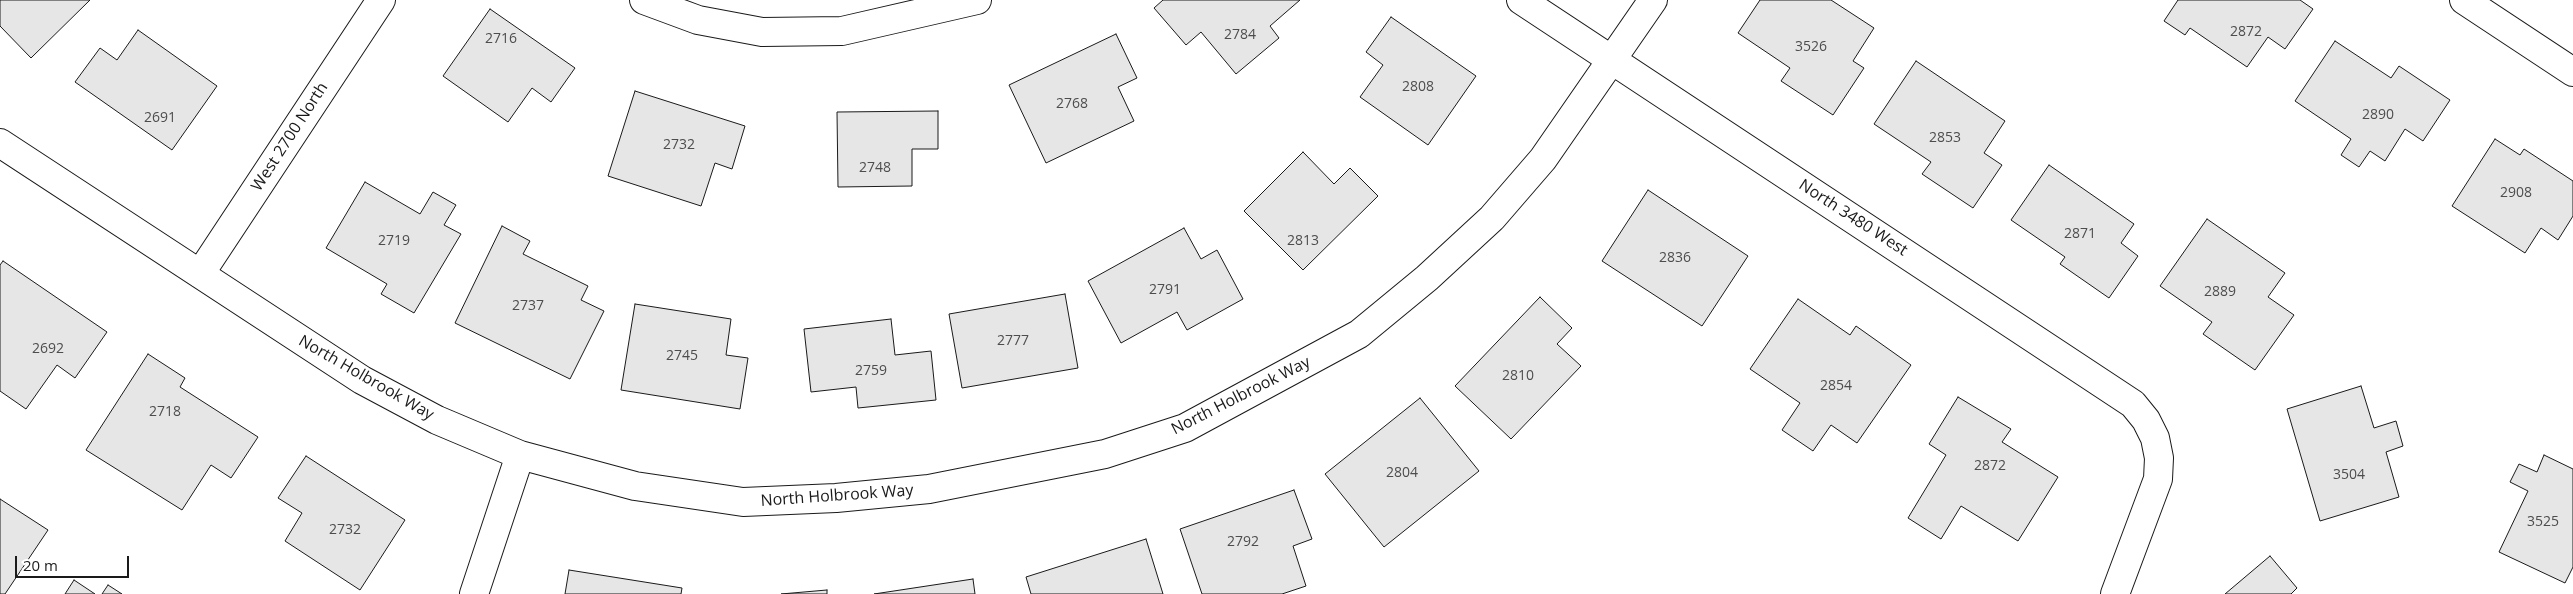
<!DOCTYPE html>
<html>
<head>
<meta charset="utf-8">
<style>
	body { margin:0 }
	#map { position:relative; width:2573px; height:594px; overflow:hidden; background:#fff; font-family:"Open Sans",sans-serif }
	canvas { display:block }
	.scale { position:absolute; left:15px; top:556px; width:114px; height:22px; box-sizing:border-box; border:2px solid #1a1a1a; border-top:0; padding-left:6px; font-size:15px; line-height:18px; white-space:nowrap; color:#1a1a1a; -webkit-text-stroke:4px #fff; paint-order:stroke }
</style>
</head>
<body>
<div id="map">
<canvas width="2573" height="594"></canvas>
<div class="scale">20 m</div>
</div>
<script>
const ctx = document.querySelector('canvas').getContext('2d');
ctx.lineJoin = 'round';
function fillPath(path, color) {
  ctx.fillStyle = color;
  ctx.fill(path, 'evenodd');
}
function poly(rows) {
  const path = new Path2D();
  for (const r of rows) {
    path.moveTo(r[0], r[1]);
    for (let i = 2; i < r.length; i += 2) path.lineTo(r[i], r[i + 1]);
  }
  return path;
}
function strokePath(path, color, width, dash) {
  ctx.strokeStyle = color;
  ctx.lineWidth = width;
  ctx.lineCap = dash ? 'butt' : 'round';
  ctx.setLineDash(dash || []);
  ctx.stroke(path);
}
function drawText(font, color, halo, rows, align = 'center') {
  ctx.font = font + ' "Open Sans",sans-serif';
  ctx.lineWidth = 4;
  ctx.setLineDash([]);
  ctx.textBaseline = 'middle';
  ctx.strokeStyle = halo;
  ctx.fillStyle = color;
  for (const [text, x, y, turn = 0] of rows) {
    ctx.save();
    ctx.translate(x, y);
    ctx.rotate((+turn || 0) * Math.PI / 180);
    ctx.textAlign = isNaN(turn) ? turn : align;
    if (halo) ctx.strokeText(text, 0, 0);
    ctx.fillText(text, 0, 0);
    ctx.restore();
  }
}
const building = poly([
	[0,0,90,0,31,58,0,26,0,0],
	[1163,0,1300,0,1270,26,1279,38,1236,74,1201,32,1186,45,1154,8,1163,0],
	[1760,0,1831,0,1874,28,1853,61,1864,68,1833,115,1781,81,1790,68,1738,33,1760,0],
	[2178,0,2300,0,2313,9,2285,49,2268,37,2247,67,2190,28,2185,35,2164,21,2178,0],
	[490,9,575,68,551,102,532,88,508,122,443,76,490,9],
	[1391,17,1476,76,1428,145,1360,97,1383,65,1366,52,1391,17],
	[138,30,217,86,172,150,75,82,100,48,117,60,138,30],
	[1116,34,1137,78,1118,87,1134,121,1046,163,1009,85,1116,34],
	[2335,41,2391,78,2399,66,2450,100,2423,141,2405,129,2385,161,2370,151,2359,167,2341,155,2351,139,2295,101,2335,41],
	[1916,61,2005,121,1984,153,2002,165,1973,208,1922,174,1931,162,1874,124,1916,61],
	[635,91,745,126,732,169,715,163,701,206,608,176,635,91],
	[938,111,938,149,912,149,912,186,838,187,837,112,938,111],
	[2495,139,2520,155,2524,149,2573,181,2573,216,2558,240,2541,228,2525,253,2452,206,2495,139],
	[1303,152,1334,184,1350,168,1378,196,1303,270,1244,211,1303,152],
	[2049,165,2134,224,2121,243,2138,256,2109,298,2060,264,2065,257,2011,220,2049,165],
	[365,182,420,214,433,192,456,205,444,225,461,234,414,313,381,294,387,284,326,248,365,182],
	[1648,190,1748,256,1702,326,1602,261,1648,190],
	[2207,219,2285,273,2268,297,2294,315,2255,370,2203,334,2212,322,2160,286,2207,219],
	[502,226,530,241,523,254,588,286,581,300,604,311,570,379,455,323,502,226],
	[1184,228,1201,259,1217,250,1243,299,1187,330,1177,312,1121,343,1088,281,1184,228],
	[3,261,107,332,75,378,57,365,26,409,0,391,0,265,3,261],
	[1065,294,1078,368,962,388,949,314,1065,294],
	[1540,297,1572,328,1557,344,1581,366,1511,439,1455,386,1540,297],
	[1798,299,1850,335,1856,326,1911,365,1857,443,1831,425,1813,451,1782,430,1800,403,1750,369,1798,299],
	[635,304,731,319,726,355,748,358,740,409,621,390,635,304],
	[891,319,895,355,931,351,936,400,858,408,856,387,811,392,804,329,891,319],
	[148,354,185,378,180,387,258,437,231,478,211,465,182,510,86,450,148,354],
	[2361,386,2374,428,2396,421,2403,446,2386,452,2399,497,2320,521,2287,409,2361,386],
	[1958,397,2011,429,2002,442,2058,477,2018,541,1961,506,1941,539,1908,518,1946,455,1929,444,1958,397],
	[1420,398,1479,471,1384,547,1325,474,1420,398],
	[2544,455,2573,469,2573,567,2565,583,2499,552,2528,491,2510,482,2519,464,2537,472,2544,455],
	[306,456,405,520,360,590,285,541,302,513,278,498,306,456],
	[1294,490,1312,539,1293,546,1306,586,1282,594,1202,594,1180,529,1294,490],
	[0,499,48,530,5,594,0,594,0,499],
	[1146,539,1163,594,1031,594,1026,577,1146,539],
	[2270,556,2297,588,2291,594,2225,594,2270,556],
	[569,570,682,588,681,594,565,594,569,570],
	[973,579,975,594,874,594,973,579],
	[74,580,95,594,65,594,74,580],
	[108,585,122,594,102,594,108,585],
	[827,590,827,594,781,594,827,590]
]);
fillPath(building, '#e6e6e6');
strokePath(building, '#1a1a1a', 1);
const minor = poly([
	[644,0,698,20,762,32,842,31,977,0],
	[1521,0,2133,404,2146,420,2155,438,2159,458,2158,479,2115,594],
	[2464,0,2573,72],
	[0,143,362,380,437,420,520,455,635,486,743,502,836,498,929,489,1105,454,1185,428,1359,334,1427,278,1492,218,1543,159,1653,0],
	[200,274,381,0],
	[474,594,520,455]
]);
strokePath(minor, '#1a1a1a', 30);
strokePath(minor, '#fff', 28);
drawText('14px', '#4d4d4d', null, [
	["2872",2246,32],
	["2784",1240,35],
	["2716",501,39],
	["3526",1811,47],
	["2808",1418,87],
	["2768",1072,104],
	["2890",2378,115],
	["2691",160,118],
	["2853",1945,138],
	["2732",679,145],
	["2748",875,168],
	["2908",2516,193],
	["2871",2080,234],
	["2719",394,241],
	["2813",1303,241],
	["2836",1675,258],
	["2791",1165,290],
	["2889",2220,292],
	["2737",528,306],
	["2777",1013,341],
	["2692",48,349],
	["2745",682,356],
	["2759",871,371],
	["2810",1518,376],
	["2854",1836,386],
	["2718",165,412],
	["2872",1990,466],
	["2804",1402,473],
	["3504",2349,475],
	["3525",2543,522],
	["2732",345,530],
	["2792",1243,542]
]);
drawText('16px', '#1a1a1a', '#fff', [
	["West 2700 North",290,137,-57],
	["North 3480 West",1853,218,33],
	["North Holbrook Way",366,378,30],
	["North Holbrook Way",1241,396,-27],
	["North Holbrook Way",837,496,-4]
]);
</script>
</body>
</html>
